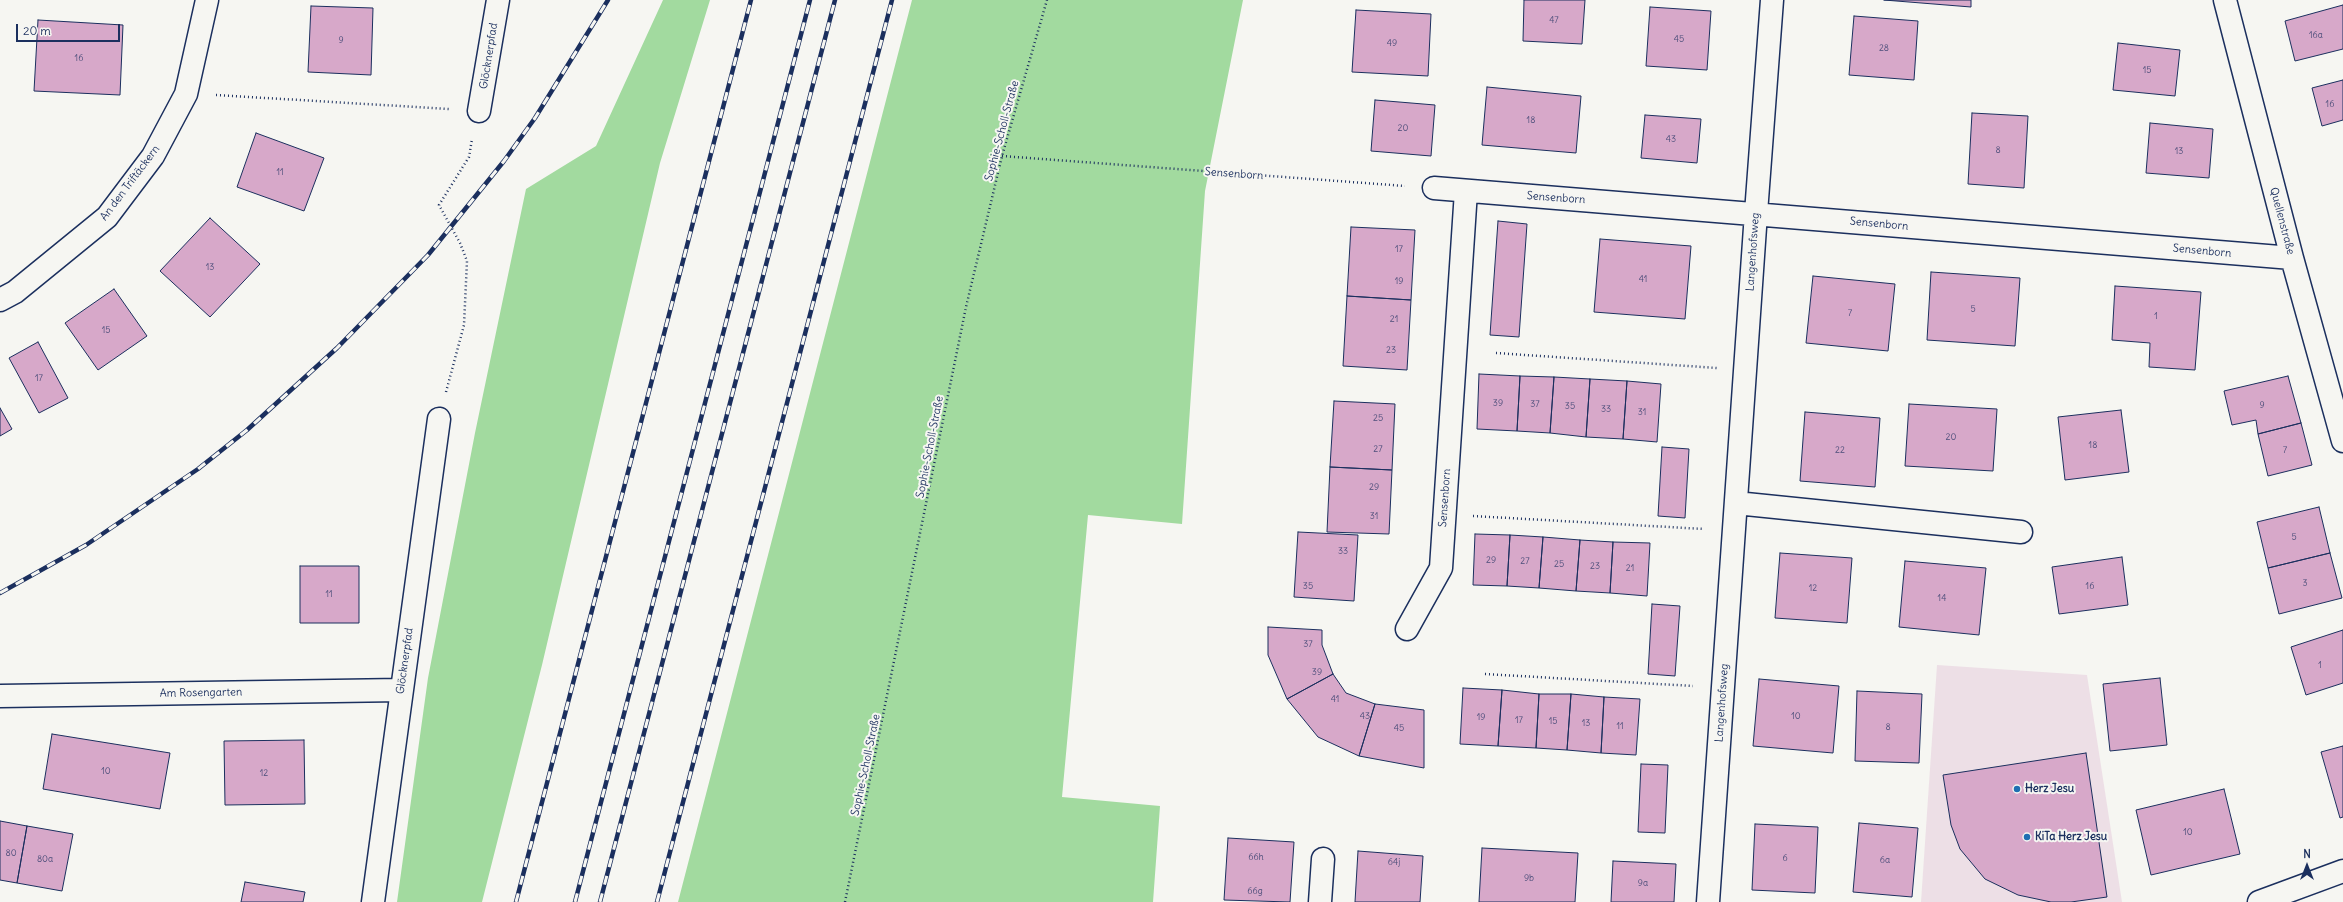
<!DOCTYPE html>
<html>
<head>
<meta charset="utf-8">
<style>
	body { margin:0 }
	#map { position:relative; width:2343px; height:902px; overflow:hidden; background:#f6f6f2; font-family:Delius,sans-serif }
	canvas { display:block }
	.north { position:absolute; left:2287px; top:846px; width:40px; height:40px; -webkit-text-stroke:3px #f6f6f2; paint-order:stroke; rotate:0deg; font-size:11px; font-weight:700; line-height:16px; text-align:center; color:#1b2f5e }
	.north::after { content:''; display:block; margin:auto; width:14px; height:18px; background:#1b2f5e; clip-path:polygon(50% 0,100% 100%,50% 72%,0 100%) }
	.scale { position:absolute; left:16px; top:24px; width:104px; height:18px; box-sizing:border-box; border:2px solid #1b2f5e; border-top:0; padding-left:5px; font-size:12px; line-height:14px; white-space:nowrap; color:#1b2f5e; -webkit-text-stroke:3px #f6f6f2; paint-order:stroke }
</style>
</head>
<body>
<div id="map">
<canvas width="2343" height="902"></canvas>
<div class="north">N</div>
<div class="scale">20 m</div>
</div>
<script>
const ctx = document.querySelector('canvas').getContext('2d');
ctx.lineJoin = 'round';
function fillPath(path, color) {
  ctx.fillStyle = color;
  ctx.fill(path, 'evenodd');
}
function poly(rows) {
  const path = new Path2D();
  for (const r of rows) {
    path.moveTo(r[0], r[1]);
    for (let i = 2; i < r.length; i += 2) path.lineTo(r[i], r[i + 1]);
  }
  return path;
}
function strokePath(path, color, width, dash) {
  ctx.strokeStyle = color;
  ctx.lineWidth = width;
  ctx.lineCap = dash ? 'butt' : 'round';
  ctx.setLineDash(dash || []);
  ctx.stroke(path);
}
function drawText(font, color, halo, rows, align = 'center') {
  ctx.font = font + ' Delius,sans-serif';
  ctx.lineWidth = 4;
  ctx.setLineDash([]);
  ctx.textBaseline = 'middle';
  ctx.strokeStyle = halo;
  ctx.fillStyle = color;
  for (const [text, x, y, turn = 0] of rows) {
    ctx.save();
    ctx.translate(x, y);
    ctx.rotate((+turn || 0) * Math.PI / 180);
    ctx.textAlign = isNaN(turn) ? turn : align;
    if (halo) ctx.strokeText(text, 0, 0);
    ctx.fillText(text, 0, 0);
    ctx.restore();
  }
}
fillPath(poly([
	[1937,665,2087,675,2122,902,1921,902]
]), '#eddfe6');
fillPath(poly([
	[663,0,710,0,660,163,542,665,482,902,397,902,428,678,475,433,526,189,596,146],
	[912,0,1243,0,1205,191,1182,524,1088,515,1062,797,1160,806,1153,902,678,902]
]), '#a2da9f');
const building = poly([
	[1524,0,1585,0,1582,44,1523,41,1524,0],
	[1884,0,1971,0,1971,7,1884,0],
	[2343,5,2343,49,2295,61,2285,21,2343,5],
	[311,6,373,8,371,75,308,72,311,6],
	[1650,7,1711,11,1707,70,1646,66,1650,7],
	[1356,10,1431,14,1428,76,1352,72,1356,10],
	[1854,16,1918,21,1914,80,1849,75,1854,16],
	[38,20,123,25,120,95,34,91,38,20],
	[2118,43,2180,50,2175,96,2113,90,2118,43],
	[2343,80,2343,120,2322,126,2312,88,2343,80],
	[1487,87,1581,96,1576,153,1482,145,1487,87],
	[1375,100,1435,105,1431,156,1371,151,1375,100],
	[1972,113,2028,116,2024,188,1968,184,1972,113],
	[1645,115,1701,119,1697,163,1641,158,1645,115],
	[2150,123,2213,129,2209,178,2146,173,2150,123],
	[256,133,324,158,304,211,237,187,256,133],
	[210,218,260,264,210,317,160,271,210,218],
	[1498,221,1527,224,1519,337,1490,335,1498,221],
	[1351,227,1415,230,1411,300,1347,296,1351,227],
	[1600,239,1691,246,1685,319,1594,312,1600,239],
	[1931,272,2020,278,2015,346,1927,340,1931,272],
	[1813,276,1895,284,1888,351,1806,343,1813,276],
	[2115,286,2201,292,2195,370,2149,367,2150,343,2112,340,2115,286],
	[114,289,147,336,98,370,65,323,114,289],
	[1347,296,1411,300,1407,370,1343,366,1347,296],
	[38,342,68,398,39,413,9,358,38,342],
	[1479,374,1520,376,1517,431,1477,429,1479,374],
	[1520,376,1554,377,1550,433,1517,431,1520,376],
	[2288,376,2301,423,2258,434,2256,420,2232,425,2224,391,2288,376],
	[1554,377,1590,379,1586,437,1550,433,1554,377],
	[1590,379,1627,381,1623,439,1586,437,1590,379],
	[1627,381,1661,384,1657,442,1623,439,1627,381],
	[1334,401,1395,404,1392,470,1330,467,1334,401],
	[1909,404,1997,409,1993,471,1905,466,1909,404],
	[0,408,12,429,0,436,0,408],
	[2121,410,2129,472,2065,480,2058,417,2121,410],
	[1805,412,1880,418,1875,487,1800,481,1805,412],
	[2301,423,2312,465,2268,476,2258,434,2301,423],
	[1662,447,1689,449,1685,518,1658,516,1662,447],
	[1330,467,1392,470,1389,534,1327,532,1330,467],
	[2319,507,2330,553,2268,568,2257,522,2319,507],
	[1298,532,1358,535,1354,601,1294,597,1298,532],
	[1475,534,1510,535,1507,586,1473,585,1475,534],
	[1510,535,1543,537,1539,588,1507,586,1510,535],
	[1543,537,1580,540,1576,591,1539,588,1543,537],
	[1580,540,1613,542,1610,593,1576,591,1580,540],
	[1613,542,1650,543,1647,596,1610,593,1613,542],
	[1780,553,1852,558,1847,623,1775,618,1780,553],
	[2330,553,2342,598,2279,614,2268,568,2330,553],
	[2122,557,2128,605,2059,614,2052,567,2122,557],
	[1905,561,1986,568,1979,635,1899,627,1905,561],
	[300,566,359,566,359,623,300,623,300,566],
	[1652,604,1680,606,1675,676,1648,674,1652,604],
	[1268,627,1322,630,1322,645,1333,674,1287,699,1268,655,1268,627],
	[2343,630,2343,683,2306,695,2291,647,2343,630],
	[1333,674,1346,693,1375,704,1359,756,1318,737,1287,699,1333,674],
	[2160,678,2167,745,2110,751,2103,684,2160,678],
	[1759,679,1839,686,1833,753,1753,746,1759,679],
	[1463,688,1502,690,1498,746,1460,744,1463,688],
	[1502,690,1539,694,1536,748,1498,746,1502,690],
	[1857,691,1922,694,1919,763,1855,761,1857,691],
	[1539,694,1571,694,1567,750,1536,748,1539,694],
	[1571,694,1604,697,1601,753,1567,750,1571,694],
	[1604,697,1640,699,1636,755,1601,753,1604,697],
	[1375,704,1424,710,1424,768,1359,756,1375,704],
	[52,734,170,753,160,809,43,789,52,734],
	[304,740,305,804,225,805,224,741,304,740],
	[2343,746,2343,817,2340,818,2321,752,2343,746],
	[2086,753,2107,897,2071,902,2051,902,2018,895,1985,879,1960,849,1951,825,1943,775,2086,753],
	[1641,764,1668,765,1665,833,1638,832,1641,764],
	[2224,789,2240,854,2151,875,2136,810,2224,789],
	[0,821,27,826,17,883,0,880,0,821],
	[1859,823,1918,828,1912,897,1853,892,1859,823],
	[1755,824,1818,827,1815,893,1752,890,1755,824],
	[27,826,73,834,62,891,17,883,27,826],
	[1228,838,1294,842,1290,902,1224,900,1228,838],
	[1482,848,1578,853,1575,902,1479,902,1482,848],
	[1358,851,1423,856,1420,902,1355,902,1358,851],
	[1613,861,1676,864,1674,902,1611,902,1613,861],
	[245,882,305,892,303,902,241,902,245,882]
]);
fillPath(building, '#d7a8c9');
strokePath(building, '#1b2f5e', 1);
const minor = poly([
	[2225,0,2292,258,2343,441],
	[479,111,498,0],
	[1434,188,2292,258],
	[0,300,15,292,107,217,153,156,186,94,207,0],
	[1736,503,2021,532],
	[1407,629,1441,568,1466,191],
	[0,696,401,690],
	[373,902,439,419],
	[1320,902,1323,859],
	[1708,902,1756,213,1772,0],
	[2259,902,2343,871]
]);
strokePath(minor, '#1b2f5e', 25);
strokePath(poly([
	[216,95,449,109],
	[1002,156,1405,186],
	[1496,353,1717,368],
	[446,392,464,325,467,261,460,243,439,205,469,157,472,139],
	[1473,516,1704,529],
	[1485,674,1693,686],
	[845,902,966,307,1002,156,1047,0]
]), '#1b2f5e', 2.5, [1, 3]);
strokePath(minor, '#f6f6f2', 22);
const rail = poly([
	[0,593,86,545,198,469,247,430,337,348,428,255,504,161,535,118,608,0],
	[516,902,751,0],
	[575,902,810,0],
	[600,902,835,0],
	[657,902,892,0]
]);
strokePath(rail, '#1b2f5e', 4.5);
strokePath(rail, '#f6f6f2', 3, [9]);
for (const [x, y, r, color] of [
	[2017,789,4,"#1f6fb2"],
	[2027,837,4,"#1f6fb2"]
]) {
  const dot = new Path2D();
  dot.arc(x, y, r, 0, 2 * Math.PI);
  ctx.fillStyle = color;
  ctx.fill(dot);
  strokePath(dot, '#f6f6f2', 1.5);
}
drawText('9px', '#4a4d79', null, [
	["47",1554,20],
	["16a",2316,35],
	["45",1679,39],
	["9",341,40],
	["49",1392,43],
	["28",1884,48],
	["16",79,58],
	["15",2147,70],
	["16",2330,104],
	["18",1531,120],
	["20",1403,128],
	["43",1671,139],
	["8",1998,150],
	["13",2179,151],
	["11",280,172],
	["17",1399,249],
	["13",210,267],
	["41",1643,279],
	["19",1399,281],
	["5",1973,309],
	["7",1850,313],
	["1",2156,316],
	["21",1394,319],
	["15",106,330],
	["23",1391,350],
	["17",39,378],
	["39",1498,403],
	["37",1535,404],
	["9",2262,405],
	["35",1570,406],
	["33",1606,409],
	["31",1642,412],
	["25",1378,418],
	["20",1951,437],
	["18",2093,445],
	["27",1378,449],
	["22",1840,450],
	["7",2285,450],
	["29",1374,487],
	["31",1374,516],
	["5",2294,537],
	["33",1343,551],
	["29",1491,560],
	["27",1525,561],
	["25",1559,564],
	["23",1595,566],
	["21",1630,568],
	["3",2305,583],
	["35",1308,586],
	["16",2090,586],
	["12",1813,588],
	["11",329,594],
	["14",1942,598],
	["37",1308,644],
	["1",2320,665],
	["39",1317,672],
	["41",1335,699],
	["43",1365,716],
	["10",1796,716],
	["19",1481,717],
	["17",1519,720],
	["15",1553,721],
	["13",1586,723],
	["11",1620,726],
	["8",1888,727],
	["45",1399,728],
	["10",106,771],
	["12",264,773],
	["10",2188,832],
	["80",11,853],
	["66h",1256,857],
	["6",1785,858],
	["80a",45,859],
	["6a",1885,860],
	["64j",1394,862],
	["9b",1529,878],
	["9a",1643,883],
	["66g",1255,891]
]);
drawText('11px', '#1b2f5e', '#f6f6f2', [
	["Glöcknerpfad",489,56,-81],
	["Sophie-Scholl-Straße",1002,131,-75],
	["Sensenborn",1234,174,4],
	["An den Triftäckern",130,183,-53],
	["Sensenborn",1556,198,4],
	["Quellenstraße",2282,221,75],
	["Sensenborn",1879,224,5],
	["Sensenborn",2202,251,5],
	["Langenhofsweg",1753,252,-86],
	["Sophie-Scholl-Straße",930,447,-79],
	["Sensenborn",1445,498,-86],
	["Glöcknerpfad",405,661,-82],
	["Am Rosengarten",201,693,-1],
	["Langenhofsweg",1722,703,-86],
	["Sophie-Scholl-Straße",866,765,-78]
]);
drawText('bold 11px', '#1b2f5e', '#f6f6f2', [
	["Herz Jesu",2025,789],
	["KiTa Herz Jesu",2035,837]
], 'left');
</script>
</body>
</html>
